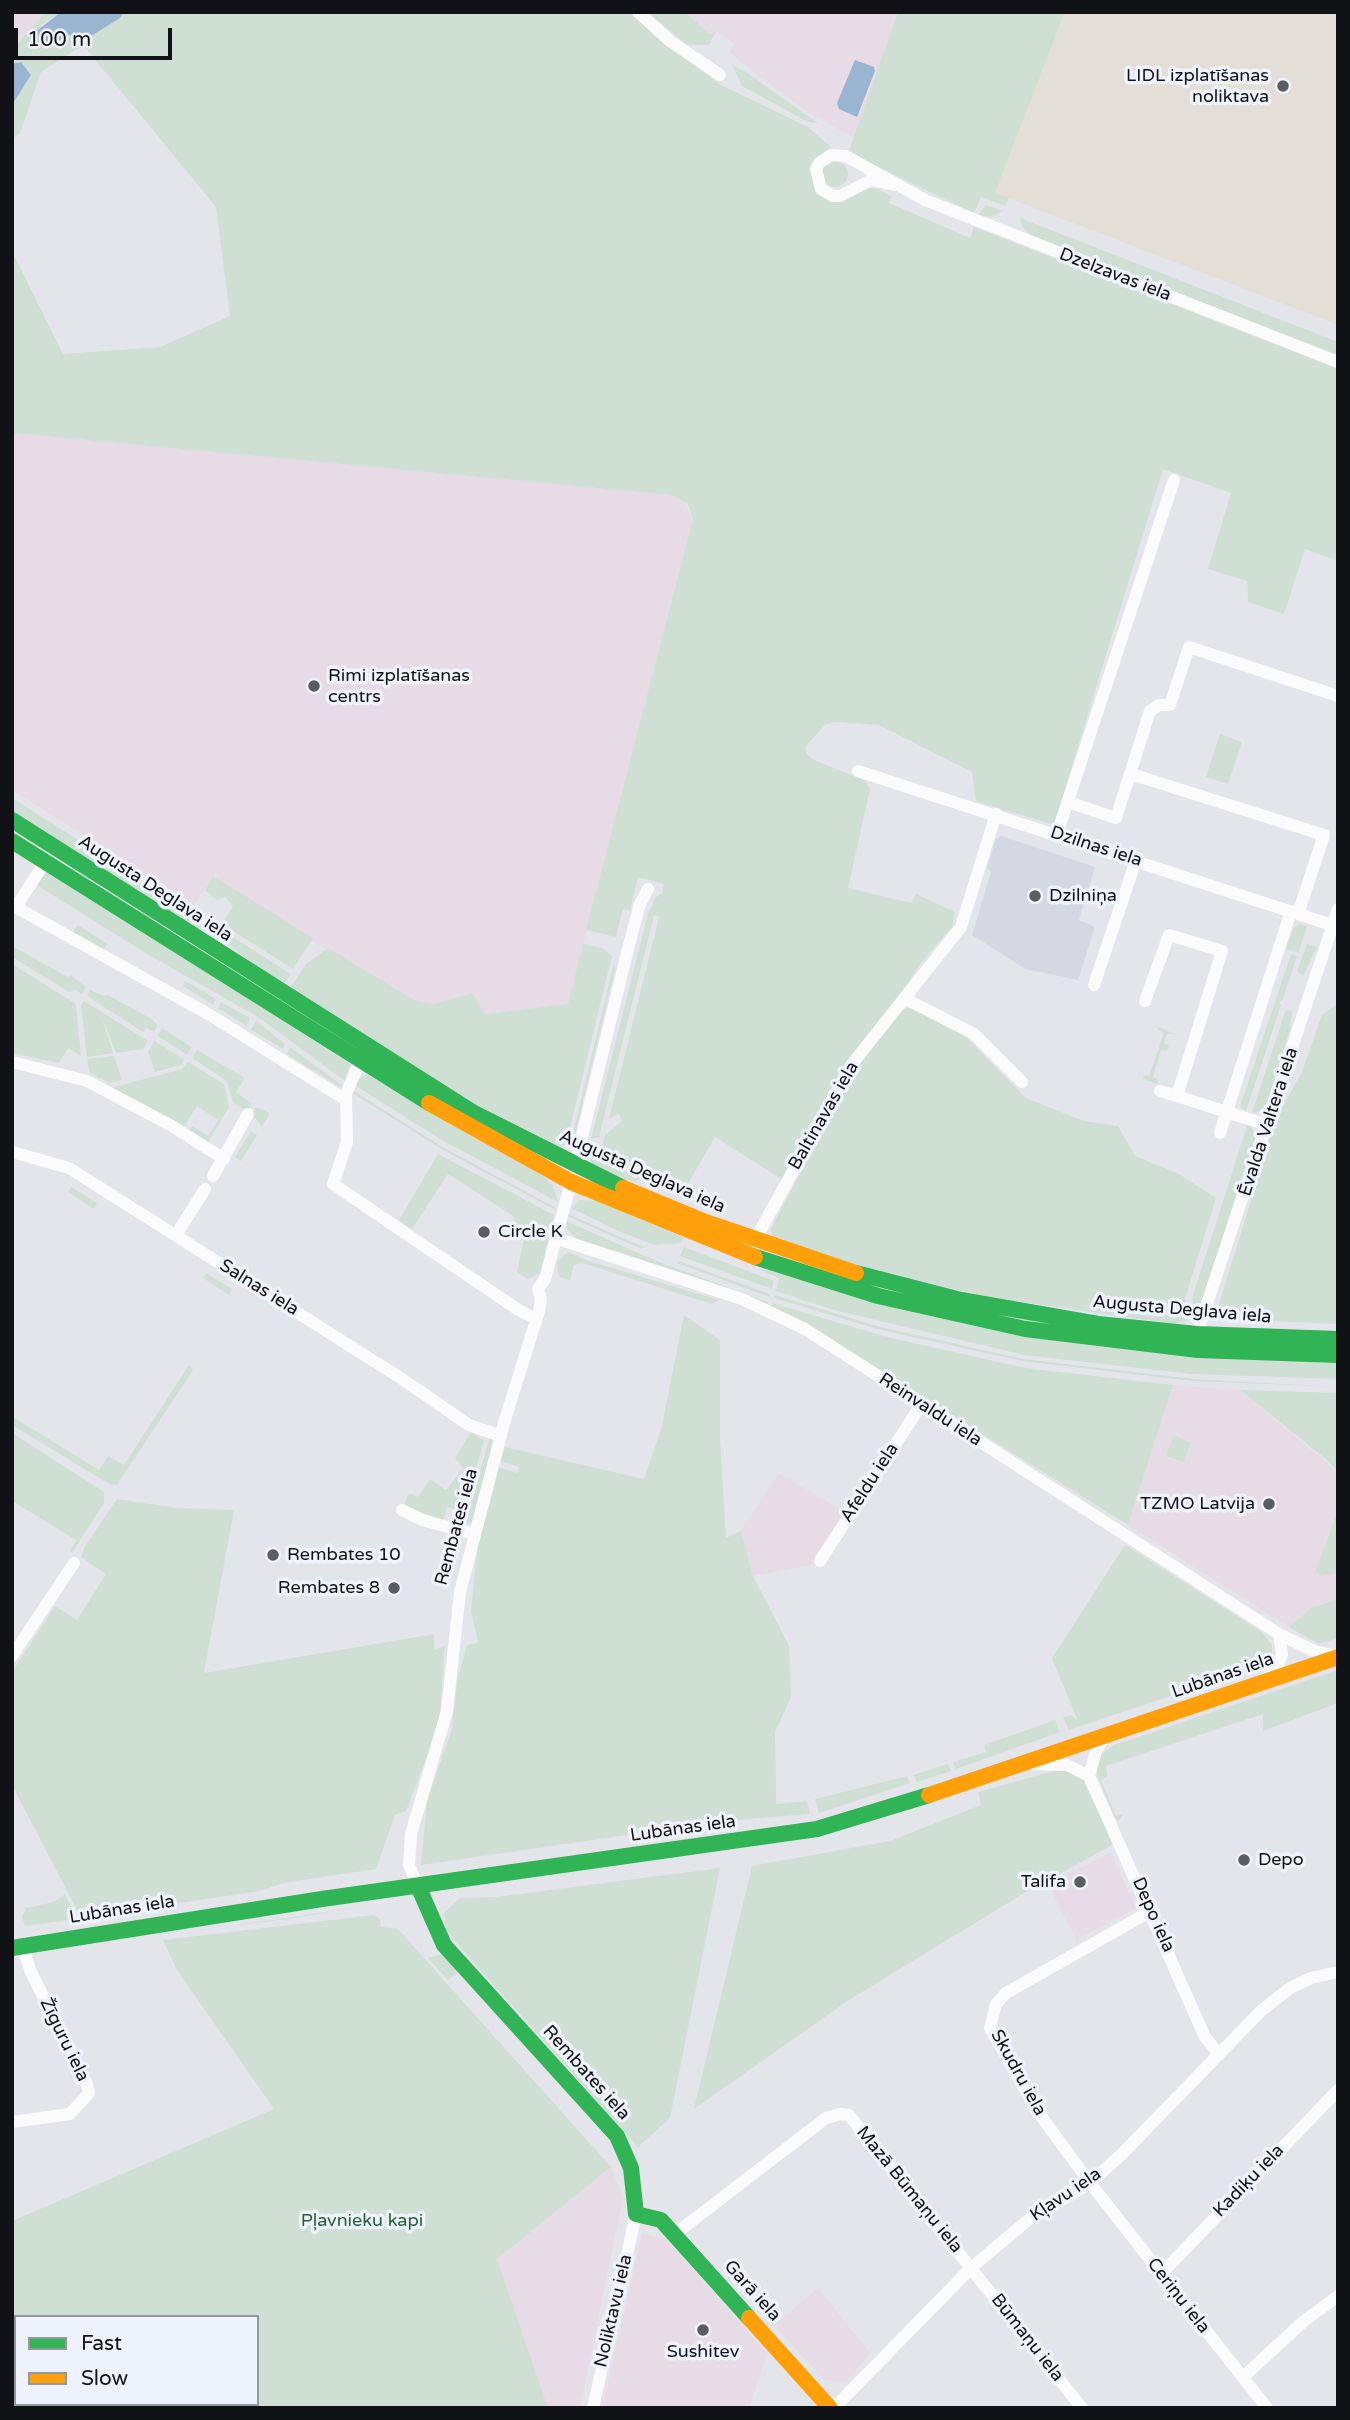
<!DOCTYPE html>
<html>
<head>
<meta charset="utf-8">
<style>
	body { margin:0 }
	#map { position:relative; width:1350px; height:2420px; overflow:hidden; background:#e4e5eb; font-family:"Varela Round",sans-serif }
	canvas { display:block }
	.frame { position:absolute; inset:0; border:14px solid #111215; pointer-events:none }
	.legend { position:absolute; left:14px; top:2315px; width:245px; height:91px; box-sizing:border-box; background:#eef2fc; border:2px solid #9698a0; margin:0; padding:9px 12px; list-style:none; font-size:21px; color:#111215 }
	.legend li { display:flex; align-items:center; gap:14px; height:35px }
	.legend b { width:35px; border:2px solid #9698a0 }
	.scale { position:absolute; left:14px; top:28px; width:158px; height:32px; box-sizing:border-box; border:4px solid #111215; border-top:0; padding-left:9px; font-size:21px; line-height:24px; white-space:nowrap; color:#111215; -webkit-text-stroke:5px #eef2fc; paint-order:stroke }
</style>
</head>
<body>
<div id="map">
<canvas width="1350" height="2420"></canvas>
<div class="frame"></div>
<ul class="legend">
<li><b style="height:9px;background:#30b455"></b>Fast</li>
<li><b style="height:9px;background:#ff9f0a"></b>Slow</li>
</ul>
<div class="scale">100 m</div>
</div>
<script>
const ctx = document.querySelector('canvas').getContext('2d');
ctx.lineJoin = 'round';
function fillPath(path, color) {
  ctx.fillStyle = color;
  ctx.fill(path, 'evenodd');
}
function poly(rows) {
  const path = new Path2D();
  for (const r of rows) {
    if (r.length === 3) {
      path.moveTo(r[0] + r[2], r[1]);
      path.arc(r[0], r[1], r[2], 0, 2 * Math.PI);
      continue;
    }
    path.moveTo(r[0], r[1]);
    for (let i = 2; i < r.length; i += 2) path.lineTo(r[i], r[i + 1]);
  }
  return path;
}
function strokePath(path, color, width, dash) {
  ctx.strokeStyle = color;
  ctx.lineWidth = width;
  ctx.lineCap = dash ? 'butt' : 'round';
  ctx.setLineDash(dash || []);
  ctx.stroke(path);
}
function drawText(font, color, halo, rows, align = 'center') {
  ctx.font = font + ' "Varela Round",sans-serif';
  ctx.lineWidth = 7;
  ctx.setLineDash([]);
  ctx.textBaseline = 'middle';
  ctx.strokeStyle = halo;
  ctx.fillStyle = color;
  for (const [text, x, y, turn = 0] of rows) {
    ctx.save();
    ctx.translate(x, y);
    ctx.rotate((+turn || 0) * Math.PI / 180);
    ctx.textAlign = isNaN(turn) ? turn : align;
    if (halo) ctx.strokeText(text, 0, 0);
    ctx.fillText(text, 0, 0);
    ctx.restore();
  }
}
fillPath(poly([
	[12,12,46,12,12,50],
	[685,12,898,12,854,138,803,109,737,59,730,52,734,44,716,31,710,34],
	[12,433,672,495,684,500,693,519,568,1004,437,1020,212,878,194,905,12,790],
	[1173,1385,1240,1390,1338,1472,1338,1599,1311,1608,1289,1627,1128,1525],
	[779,1473,846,1513,818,1564,753,1576,741,1531],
	[1111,1852,1136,1908,1080,1938,1078,1943,1048,1885],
	[611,2167,623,2198,580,2408,548,2408,497,2259],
	[642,2234,665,2239,767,2353,749,2408,602,2408],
	[818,2288,870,2353,847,2382,824,2380,774,2325]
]), '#e7dce6');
fillPath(poly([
	[1065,12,1338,12,1338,325,995,193]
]), '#e4dfd6');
fillPath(poly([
	[1001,836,1095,867,1079,920,1095,927,1078,980,1025,969,972,935,991,872,987,868,996,839]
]), '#d5d8e3');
fillPath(poly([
	[46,12,61,12,42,24,35,46,51,45,67,35,88,38,120,18,124,12,631,12,649,30,719,84,808,127,832,148,811,169,814,188,819,193,865,187,878,189,892,197,889,203,970,238,974,227,1338,369,1338,561,1305,549,1284,614,1248,602,1247,581,1208,569,1231,493,1163,469,1054,825,976,801,972,772,879,725,835,722,825,725,805,747,807,754,814,760,866,781,870,789,848,888,911,903,916,894,955,912,952,927,924,959,900,994,783,1180,715,1137,682,1194,642,1177,636,1181,616,1178,591,1163,589,1144,602,1146,605,1135,622,1121,619,1114,609,1119,659,917,654,915,599,1137,591,1139,648,914,656,897,662,894,664,884,638,877,630,910,623,909,616,937,586,930,693,519,688,504,672,495,12,433,12,251,63,354,160,347,230,316,216,207,83,45,41,72,20,133,12,139,12,105,31,75,21,62,12,64,12,50],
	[648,12,685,12,710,34,716,31,709,45,687,45],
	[898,12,1065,12,995,193,1009,198,1005,206,981,197,974,213,848,153],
	[732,65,746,72,818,123,808,122,742,86],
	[835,174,13],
	[986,205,1003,211,993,217,978,215],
	[1020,218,1338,342,1338,355,1031,236,1021,225],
	[1220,734,1242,742,1228,784,1206,777],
	[12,798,208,922,202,929,193,928,12,813],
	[48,870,350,1064,345,1081,258,1017,147,954,35,884],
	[213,876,313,938,293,969,222,924,233,906,225,897,217,900,205,890],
	[1300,924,1307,926,1298,953,1286,949,1294,928],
	[78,925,107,944,103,950,72,933],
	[220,929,291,974,285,982,271,978,222,939],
	[583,944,603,948,612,956,568,1136,572,1140,560,1148,550,1146,453,1092,291,987,306,964,328,948,416,1001,435,1004,472,993,485,1014,568,1004],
	[1307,944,1317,947,1303,976,1297,971],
	[12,946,68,977,70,975,86,987,82,994,76,990,69,992,12,957],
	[1291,954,1297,956,1282,1001,1279,1001,1281,1005,1246,1111,1240,1107],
	[614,963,615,969,575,1134,573,1133],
	[12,964,76,1004,81,1056,68,1048,59,1063,12,1053],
	[185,981,216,999,213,1005,183,986],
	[90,990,104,996,106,994,150,1018,158,1025,154,1032,146,1028,143,1032,87,996],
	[84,1001,148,1041,143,1049,116,1053,101,1015,113,1053,87,1057,81,1005],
	[221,1002,250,1018,247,1026,218,1008],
	[1338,1003,1338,1324,1230,1319,1218,1307,1277,1116,1302,1072,1322,1015],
	[913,1007,960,1031,1026,1098,1084,1121,1118,1126,1135,1156,1179,1174,1216,1198,1185,1299,1186,1307,1196,1312,1189,1320,1174,1324,987,1297,882,1272,780,1242,772,1236,771,1229,858,1063,901,1010],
	[1288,1010,1292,1011,1290,1030,1266,1107,1256,1113,1252,1112,1285,1012],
	[256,1021,285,1044,283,1049,251,1030],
	[1160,1027,1174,1034,1167,1034,1164,1043,1169,1046,1167,1051,1161,1050,1153,1077,1158,1080,1157,1084,1143,1079,1144,1075,1149,1076,1164,1033,1158,1030],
	[162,1028,192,1047,187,1055,158,1036],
	[154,1041,184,1059,181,1065,155,1072,148,1052],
	[289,1048,291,1048,342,1085,340,1087,287,1054],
	[197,1050,245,1078,236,1092,252,1104,247,1112,233,1102,227,1081,192,1058],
	[114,1056,122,1080,109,1083,89,1072,87,1059],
	[188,1062,224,1084,229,1107,208,1142,189,1131,192,1126,208,1136,218,1120,197,1106,183,1128,111,1088,182,1069],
	[366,1074,541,1174,553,1186,558,1202,440,1139,356,1086,356,1082],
	[354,1091,444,1148,556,1208,556,1210,443,1150,354,1094],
	[256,1107,270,1113,262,1127,252,1115],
	[1248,1123,1256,1135,1200,1306,1193,1304,1192,1298],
	[251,1131,257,1135,241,1161,235,1157],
	[438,1154,554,1215,540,1273,528,1279,517,1272,524,1239,512,1215,448,1174,412,1229,399,1220],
	[71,1187,97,1203,94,1209,68,1192],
	[580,1200,597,1201,683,1237,681,1243,654,1245,618,1231,571,1208],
	[568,1214,632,1242,645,1247,641,1249,567,1216],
	[566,1221,659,1262,768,1302,767,1305,577,1239,567,1229],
	[684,1247,774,1281,772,1289,680,1256],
	[568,1252,589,1261,719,1300,712,1304,582,1263,574,1265,570,1280,559,1277,557,1262],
	[679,1261,770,1294,769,1297,677,1263],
	[757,1269,1338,1362,1338,1379,1192,1374,1024,1355,830,1309,776,1291,779,1278],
	[206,1273,232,1289,229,1295,203,1278],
	[775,1295,877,1326,1023,1359,1193,1379,1338,1387,1193,1381,1022,1361,877,1329,774,1298],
	[772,1303,887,1337,1025,1368,1173,1385,1128,1525,872,1365,771,1307],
	[684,1315,720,1340,720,1437,726,1538,741,1531,753,1576,789,1646,791,1697,775,1732,776,1804,807,1801,810,1814,723,1821,421,1865,427,1801,451,1732,458,1677,467,1645,478,1643,471,1611,477,1551,499,1468,518,1473,519,1467,501,1461,505,1447,644,1479,662,1426],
	[189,1365,193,1370,117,1485,111,1485,12,1425,13,1417,99,1470,108,1456,124,1465],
	[1240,1390,1338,1393,1338,1472,1327,1460],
	[471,1432,484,1440,460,1525,455,1524,459,1510,447,1507,443,1521,404,1505,409,1493,418,1497,430,1479,446,1490,463,1468,455,1458],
	[12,1433,104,1492,104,1503,72,1553,70,1551,76,1540,12,1501],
	[1174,1435,1190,1443,1184,1462,1166,1456],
	[490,1436,494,1440,472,1522,465,1525],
	[117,1499,178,1508,234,1510,204,1673,434,1634,434,1650,445,1646,439,1725,406,1811,395,1815,376,1869,283,1883,260,1891,139,1909,95,1914,77,1910,12,1785,12,1672,55,1606,77,1620,106,1574,81,1557,85,1546],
	[1335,1518,1338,1518,1338,1573,1321,1576,1316,1571],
	[1125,1545,1262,1632,1272,1645,1272,1656,1266,1664,1069,1730,1063,1717,1071,1715,1078,1721,1052,1658],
	[1338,1599,1338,1638,1319,1644,1289,1627,1311,1608],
	[1338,1670,1338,1703,1263,1731,1263,1714,1106,1766,1107,1776,1101,1780,1116,1816,1123,1814,1119,1821,1115,1818,1097,1774,1097,1766,1099,1756,1114,1745],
	[1055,1720,1060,1732,956,1769,953,1762,986,1752,984,1745],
	[948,1764,951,1771,917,1782,913,1775],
	[1061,1769,1080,1774,1114,1844,1021,1895,849,2000,694,2109,752,1866,890,1841,981,1805,978,1792],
	[907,1776,910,1783,819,1813,815,1799],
	[720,1868,670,2118,638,2147,446,1931,444,1913,460,1898,496,1897],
	[65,1894,77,1919,25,1926,22,1917,26,1908,54,1902],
	[377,1904,288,1919,212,1928,287,1918],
	[374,1915,380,1919,381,1927,398,1929,611,2167,497,2259,548,2408,12,2408,12,2221,274,2109,177,1970,163,1940],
	[16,2317,257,2317,257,2404,16,2404],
	[442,1954,459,1971,448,1980,428,1958]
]), '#cfdfd3');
fillPath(poly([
	[61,12,124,12,120,18,88,38,67,35,51,46,35,46,31,40,34,33],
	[855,60,874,67,875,71,857,117,839,109,837,103],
	[21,62,31,75,12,105,12,64]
]), '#99b5d1');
strokePath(poly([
	[638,12,670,41,720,75],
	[894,185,871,180,840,196,833,196,821,189,816,169,819,163,831,155,846,156,925,200,1338,362],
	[858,771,1332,925],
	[1131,774,1324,835,1298,914],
	[1068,802,1116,818,1150,711,1159,705,1170,705,1189,647,1338,696],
	[1057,834,1174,480],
	[12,905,210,1015,346,1100],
	[16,907,45,862],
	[1094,985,1136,860],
	[904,998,974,1034,1022,1082],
	[1145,1001,1169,935,1222,951,1177,1096,1267,1125],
	[360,1061,346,1094,347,1142,333,1184,517,1309,536,1319],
	[12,1062,87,1081,172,1126,224,1159],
	[1160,1091,1177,1096],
	[1220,1133,1291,911],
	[12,1152,69,1168,399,1377,469,1425,501,1436],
	[575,1165,628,949,640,904,648,889],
	[213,1176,248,1114],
	[176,1235,205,1189],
	[555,1238,742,1299,805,1329,1279,1634,1314,1651,1336,1656],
	[755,1240,852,1064,961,927,996,814],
	[1197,1334,1338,909],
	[402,1510,422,1520,474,1534],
	[820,1561,921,1405],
	[12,1656,74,1563],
	[1265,1679,1276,1671,1282,1655,1279,1634],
	[1033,1764,1067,1765,1089,1776,1205,2037,1218,2053],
	[1089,1776,1097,1748,1106,1736],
	[418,1886,409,1865,411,1834,447,1711,460,1592,504,1423,539,1311,541,1299,538,1289,545,1279,571,1182],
	[1151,1911,1006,1993,996,2004,990,2028,1038,2112,1090,2183,1267,2408],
	[12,2122,70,2114,89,2093,87,2084,31,1972,22,1946],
	[675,2234,826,2118,840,2114,849,2115,1082,2408],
	[1161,2274,1338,2090],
	[1243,2377,1304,2321,1338,2296],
	[593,2408,636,2214],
	[834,2408,971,2268,1028,2220,1090,2183,1121,2155,1261,2011,1290,1988,1311,1978,1338,1972]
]), '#fbfbfc', 12);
strokePath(poly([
	[12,820,474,1113,623,1188],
	[12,841,429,1103],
	[755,1257,878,1296,1025,1329,1198,1350,1338,1355],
	[856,1273,961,1300,1098,1324,1197,1334,1338,1339],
	[418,1886,444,1945,617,2136,631,2168,636,2214,661,2220,749,2318],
	[12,1948,322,1899,817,1829,929,1795]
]), '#30b455', 16);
strokePath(poly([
	[429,1103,571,1182,755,1257],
	[623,1188,703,1221,856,1273],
	[929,1795,1338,1657],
	[749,2318,830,2408]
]), '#ff9f0a', 16);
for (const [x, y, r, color] of [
	[1283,86,7,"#5b5c60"],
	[314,686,7,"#5b5c60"],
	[1035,896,7,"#5b5c60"],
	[484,1232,7,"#5b5c60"],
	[1269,1504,7,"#5b5c60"],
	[273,1555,7,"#5b5c60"],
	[394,1588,7,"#5b5c60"],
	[1244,1860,7,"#5b5c60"],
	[1080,1882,7,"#5b5c60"],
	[703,2330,7,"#5b5c60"]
]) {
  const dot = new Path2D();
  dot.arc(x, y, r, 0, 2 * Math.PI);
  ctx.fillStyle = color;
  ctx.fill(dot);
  strokePath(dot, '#eef2fc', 2.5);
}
drawText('18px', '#111215', '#eef2fc', [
	["LIDL izplatīšanas",1269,76,"right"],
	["noliktava",1269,97,"right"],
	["Rimi izplatīšanas",328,676],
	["centrs",328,697],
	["Dzilniņa",1049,896],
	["Circle K",498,1232],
	["TZMO Latvija",1255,1504,"right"],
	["Rembates 10",287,1555],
	["Rembates 8",380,1588,"right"],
	["Depo",1258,1860],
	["Talifa",1066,1882,"right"],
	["Sushitev",703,2352,"center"]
], 'left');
drawText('18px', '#111215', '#eef2fc', [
	["Dzelzavas iela",1115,275,21],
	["Dzilnas iela",1096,847,18],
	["Augusta Deglava iela",155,889,33],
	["Baltinavas iela",824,1116,-60],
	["Ēvalda Valtera iela",1269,1122,-72],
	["Augusta Deglava iela",642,1172,24],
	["Salnas iela",259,1288,32],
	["Augusta Deglava iela",1182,1310,5],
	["Reinvaldu iela",930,1410,33],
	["Afeldu iela",870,1483,-57],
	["Rembates iela",457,1527,-75],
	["Lubānas iela",1223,1676,-19],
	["Lubānas iela",683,1829,-8],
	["Lubānas iela",122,1910,-9],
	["Depo iela",1153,1915,66],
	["Žīguru iela",64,2040,64],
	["Rembates iela",586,2073,48],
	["Skudru iela",1018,2073,61],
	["Kadiķu iela",1249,2181,-46],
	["Mazā Būmaņu iela",909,2190,51],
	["Kļavu iela",1066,2195,-34],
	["Garā iela",752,2291,48],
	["Ceriņu iela",1178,2296,52],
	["Noliktavu iela",614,2311,-77],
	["Būmaņu iela",1027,2338,52]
]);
drawText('18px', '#276231', '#eef2fc', [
	["Pļavnieku kapi",362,2221]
]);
</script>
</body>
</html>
